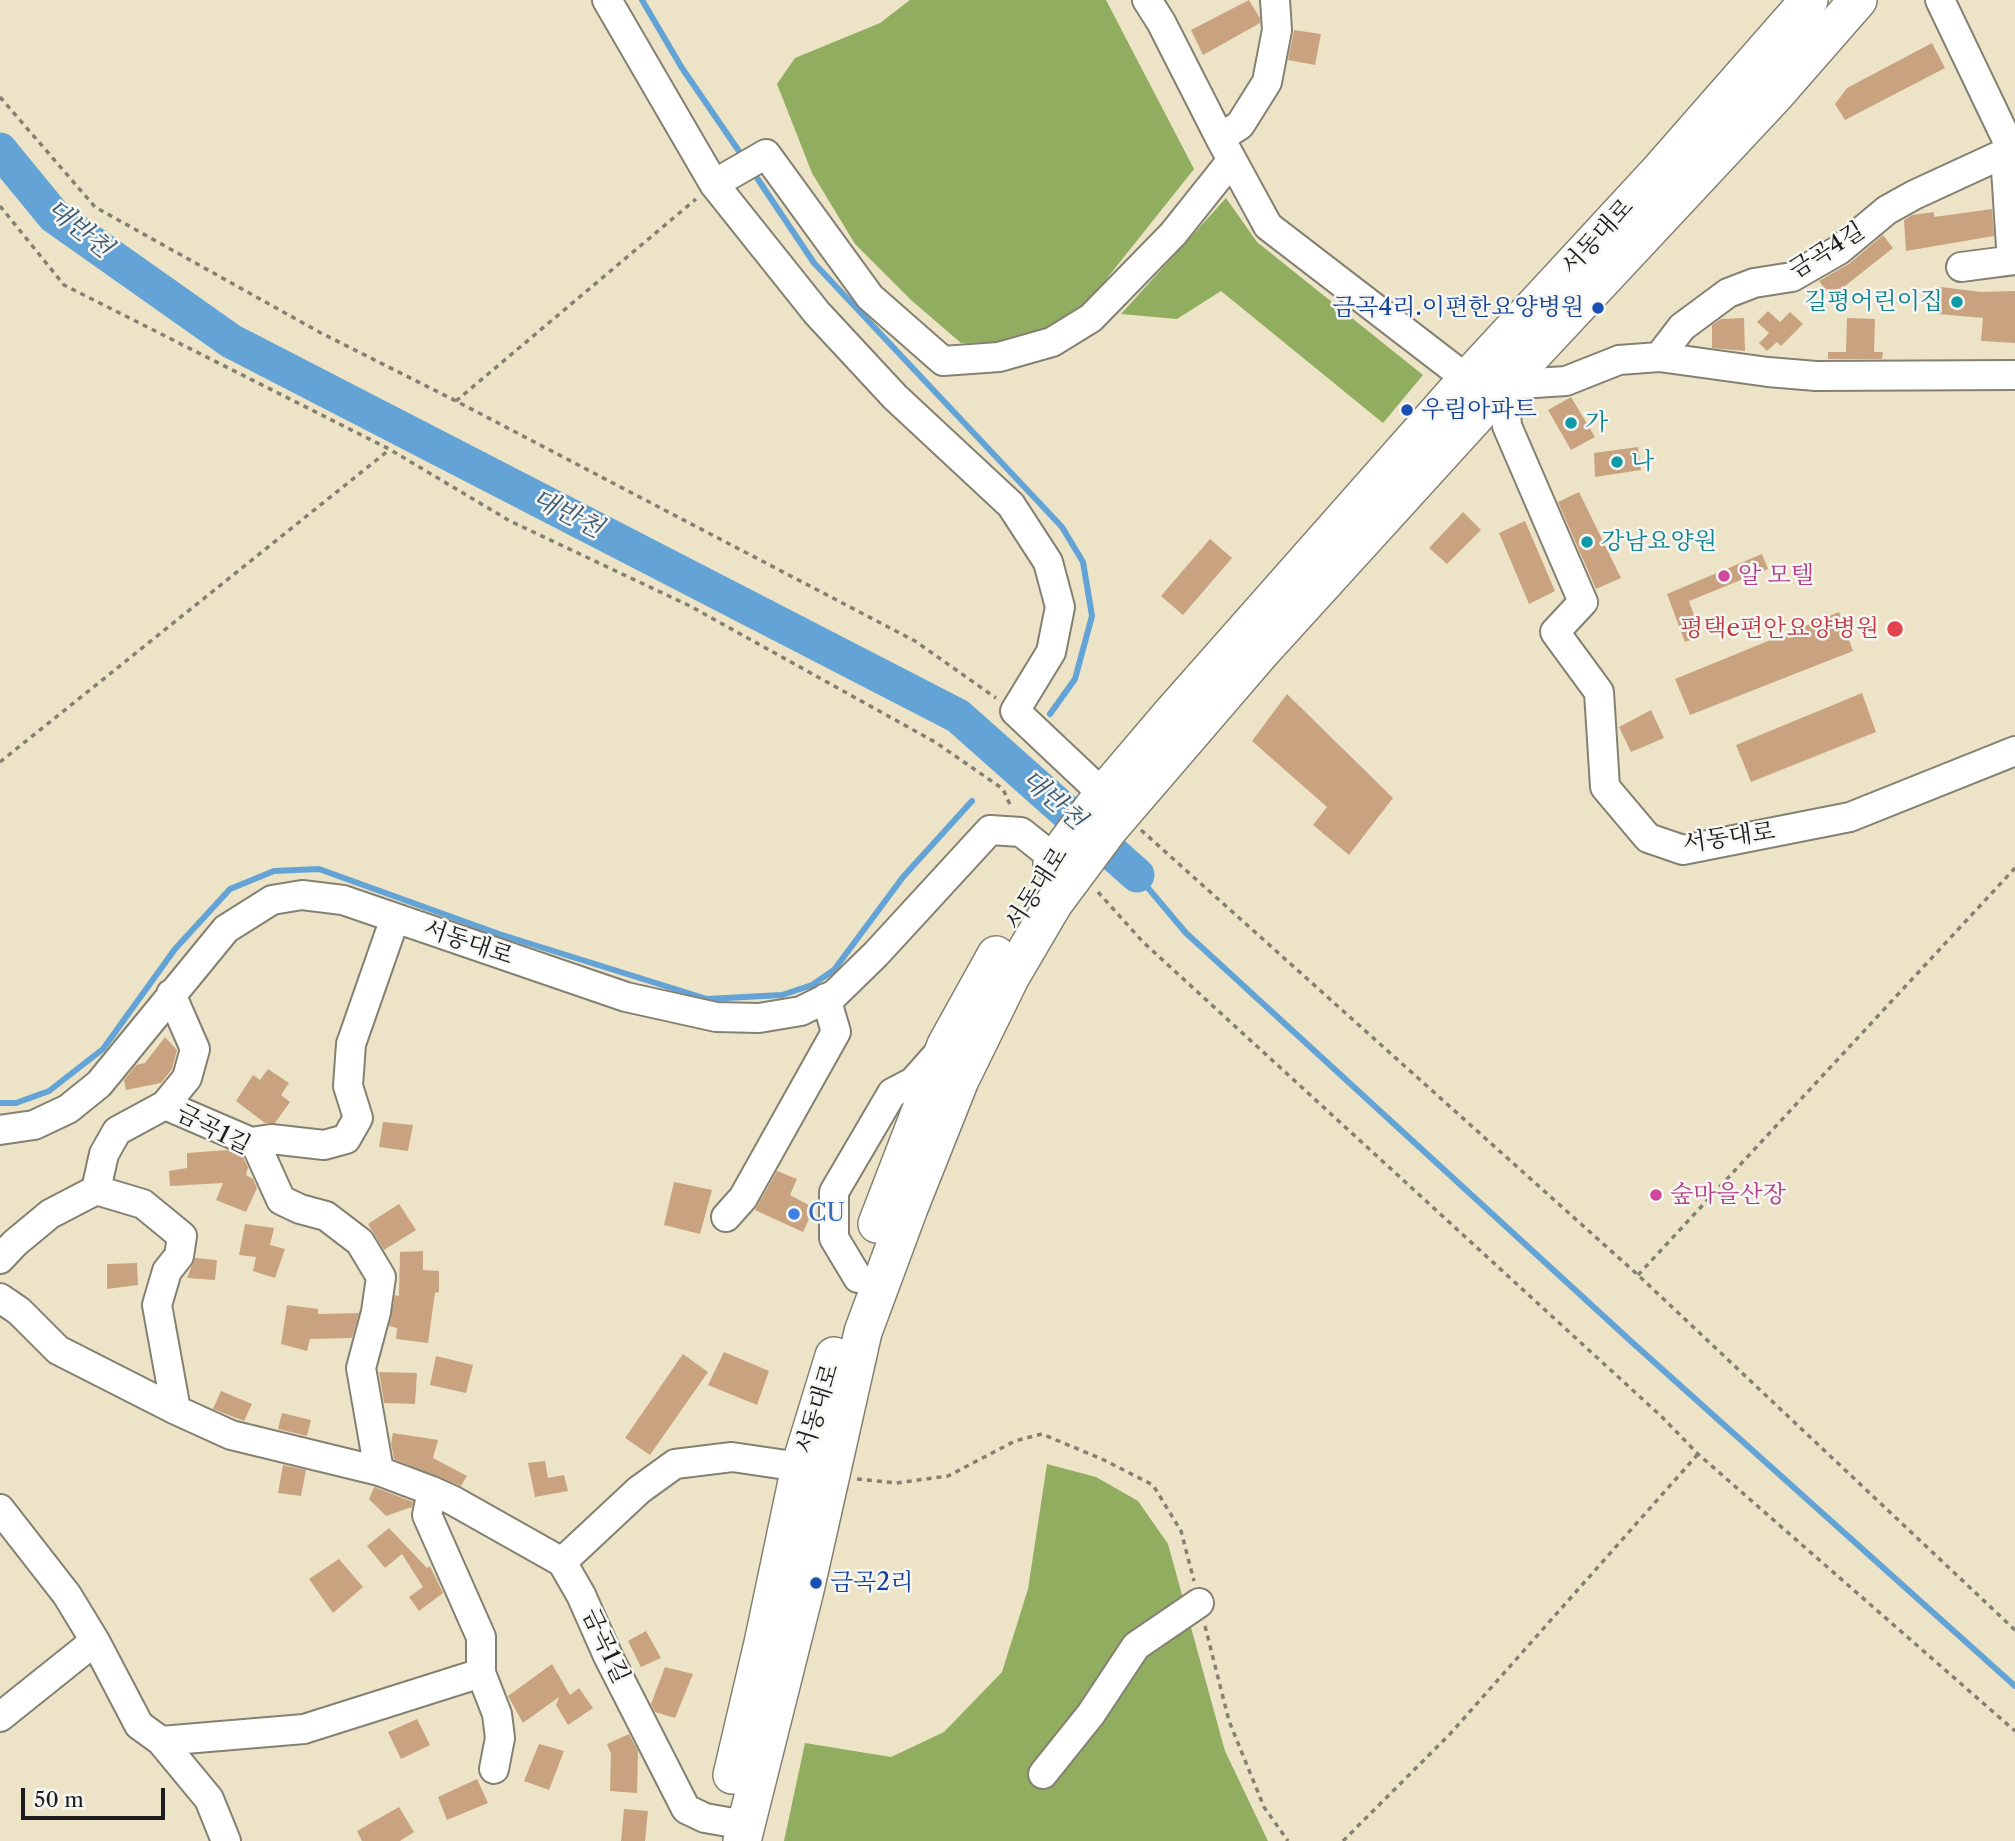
<!DOCTYPE html>
<html>
<head>
<meta charset="utf-8">
<style>
	body { margin:0 }
	#map { position:relative; width:2015px; height:1841px; overflow:hidden; background:#ede4c8; font-family:"Libre Caslon Text",serif }
	canvas { display:block }
	.scale { position:absolute; left:21px; top:1788px; width:144px; height:32px; box-sizing:border-box; border:4px solid #1c1c1c; border-top:0; padding-left:9px; font-size:21px; line-height:24px; white-space:nowrap; color:#1c1c1c; -webkit-text-stroke:5px #f6f6f2; paint-order:stroke }
</style>
</head>
<body>
<div id="map">
<canvas width="2015" height="1841"></canvas>
<div class="scale">50 m</div>
</div>
<script>
const ctx = document.querySelector('canvas').getContext('2d');
ctx.lineJoin = 'round';
function fillPath(path, color) {
  ctx.fillStyle = color;
  ctx.fill(path, 'evenodd');
}
function poly(rows) {
  const path = new Path2D();
  for (const r of rows) {
    path.moveTo(r[0], r[1]);
    for (let i = 2; i < r.length; i += 2) path.lineTo(r[i], r[i + 1]);
  }
  return path;
}
function strokePath(path, color, width, dash) {
  ctx.strokeStyle = color;
  ctx.lineWidth = width;
  ctx.lineCap = dash ? 'butt' : 'round';
  ctx.setLineDash(dash || []);
  ctx.stroke(path);
}
function drawText(font, color, halo, rows, align = 'center') {
  ctx.font = font + ' "Libre Caslon Text","Noto Serif KR",serif';
  ctx.lineWidth = 5;
  ctx.setLineDash([]);
  ctx.textBaseline = 'middle';
  ctx.strokeStyle = halo;
  ctx.fillStyle = color;
  for (const [text, x, y, turn = 0] of rows) {
    ctx.save();
    ctx.translate(x, y);
    ctx.rotate((+turn || 0) * Math.PI / 180);
    ctx.textAlign = isNaN(turn) ? turn : align;
    if (halo) ctx.strokeText(text, 0, 0);
    ctx.fillText(text, 0, 0);
    ctx.restore();
  }
}
fillPath(poly([
	[910,0,1106,0,1194,169,1085,306,1023,342,961,343,911,300,855,244,812,173,777,84,795,58,880,23],
	[1226,198,1257,242,1423,375,1383,423,1221,291,1177,319,1121,314],
	[1047,1464,1096,1477,1138,1501,1168,1544,1225,1751,1268,1841,784,1841,805,1743,891,1757,944,1732,1002,1672,1028,1589]
]), '#90ad60');
strokePath(poly([
	[642,0,682,68,743,157],
	[751,169,814,263,1062,527,1083,562,1092,616,1075,679,1050,714],
	[1137,875,1186,933,1634,1344,2015,1686],
	[0,1103,16,1103,49,1091,103,1049,175,949,230,889,274,871,319,869,499,934,707,999,782,995,812,985,834,970,903,877,972,801]
]), '#63a3d6', 6);
strokePath(poly([
	[0,150,54,216,231,341,958,716,1137,875]
]), '#63a3d6', 35);
fillPath(poly([
	[1249,0,1260,18,1260,23,1203,55,1191,30],
	[1294,30,1321,34,1315,65,1288,60],
	[1932,43,1945,68,1845,120,1835,104,1847,88],
	[1992,209,1994,236,1906,251,1904,220,1912,215,1934,212,1934,217],
	[1883,235,1893,248,1831,297,1819,281,1850,263],
	[1941,287,1981,292,2015,291,2015,343,1981,341,1983,318,1938,314],
	[1768,311,1780,322,1790,312,1803,324,1781,346,1777,342,1767,351,1759,343,1769,333,1757,322],
	[1744,318,1745,351,1712,348,1712,325,1721,319],
	[1847,318,1875,319,1874,352,1883,352,1882,359,1828,359,1828,352,1846,352],
	[1571,397,1595,437,1571,450,1548,410],
	[1638,447,1641,470,1595,477,1594,453],
	[1579,492,1621,578,1596,589,1558,502],
	[1463,512,1481,530,1447,564,1429,548],
	[1525,521,1555,591,1529,604,1499,533],
	[1210,539,1232,558,1183,615,1161,596],
	[1762,554,1768,569,1689,601,1701,636,1685,642,1667,594],
	[1839,612,1853,651,1690,715,1675,679],
	[1862,693,1876,732,1751,782,1736,745],
	[1287,694,1393,798,1349,855,1313,825,1327,807,1252,741],
	[1651,710,1664,738,1631,752,1619,727],
	[165,1037,177,1050,172,1069,161,1083,126,1090,124,1080,136,1065,145,1063],
	[268,1069,289,1083,281,1095,290,1102,275,1123,265,1123,236,1101,253,1075,260,1080],
	[383,1122,413,1125,408,1151,379,1147],
	[227,1150,243,1157,248,1167,246,1175,253,1179,257,1188,246,1212,216,1200,223,1183,170,1186,169,1171,187,1168,187,1153],
	[777,1171,797,1179,790,1195,814,1208,803,1232,755,1210],
	[674,1182,712,1190,700,1234,664,1225],
	[399,1204,416,1230,384,1250,368,1224],
	[245,1224,274,1228,270,1245,285,1249,275,1278,253,1271,256,1257,239,1255],
	[423,1251,423,1270,439,1271,439,1292,435,1293,428,1343,396,1339,397,1328,389,1326,395,1295,399,1296,400,1252],
	[195,1258,217,1260,215,1280,187,1278],
	[137,1263,138,1285,107,1289,107,1264],
	[287,1305,318,1309,318,1314,359,1313,352,1338,310,1339,307,1351,281,1344],
	[724,1352,769,1371,757,1405,708,1385],
	[683,1354,708,1372,650,1455,625,1438],
	[436,1356,473,1365,466,1393,430,1385],
	[379,1372,417,1373,415,1404,384,1403],
	[221,1391,252,1404,244,1421,213,1409],
	[282,1413,311,1420,307,1436,278,1429],
	[393,1433,438,1440,433,1458,467,1476,461,1486,394,1459,391,1443],
	[545,1461,548,1478,564,1475,568,1491,535,1497,528,1463],
	[283,1465,306,1470,301,1496,278,1493],
	[374,1487,413,1502,412,1507,386,1516,369,1499],
	[389,1528,427,1568,430,1566,443,1593,419,1611,409,1597,423,1587,402,1554,385,1568,367,1546],
	[339,1559,363,1587,333,1613,309,1579],
	[646,1631,661,1658,641,1667,628,1641],
	[552,1664,570,1695,579,1688,593,1708,568,1725,556,1705,559,1697,523,1723,508,1696],
	[665,1667,693,1674,675,1718,655,1712,651,1704],
	[417,1719,430,1745,401,1759,388,1732],
	[629,1734,638,1751,637,1793,610,1791,611,1754,607,1744],
	[539,1744,564,1751,549,1790,524,1781],
	[477,1779,488,1803,447,1820,438,1797],
	[399,1807,414,1832,400,1841,362,1841,357,1831],
	[624,1809,648,1811,645,1841,621,1841]
]), '#c9a37f');
const minor = poly([
	[607,0,714,184,817,313,895,397,1011,505,1048,562,1060,607,1051,652,1015,711,1103,794],
	[1147,0,1161,22,1220,138,1268,226,1467,379,1504,385,1566,381,1619,360,1659,357,1768,372,1816,376,2015,375],
	[1940,0,2008,142,2005,153,2011,247,2015,258],
	[1220,138,1240,125,1267,82,1277,30,1275,0],
	[714,184,766,154,870,297,943,361,999,357,1052,342,1091,318,1173,234,1232,160],
	[1961,267,2015,260],
	[1659,357,1682,327,1728,293,1754,283,1792,277,1839,250,1887,210,1914,195,2005,153,2015,154],
	[1504,385,1507,426,1583,602,1555,632,1599,692,1605,787,1648,838,1683,850,1850,817,2015,751],
	[165,1105,251,1142,257,1147,281,1200,300,1209,326,1216,360,1242,381,1277,376,1312,361,1368,379,1471],
	[0,1130,34,1125,68,1109,99,1084,226,929,272,900,302,895,343,900,626,997,716,1017,759,1018,801,1011,835,994,876,954,990,830,1021,832,1055,859],
	[251,1142,271,1139,324,1145,346,1139,358,1118,348,1086,351,1044,395,918],
	[96,1190,143,1204,182,1236,179,1256,167,1271,157,1305,176,1410],
	[726,1217,743,1198,836,1032,826,998],
	[0,1259,15,1243,50,1214,96,1190,104,1154,117,1131,165,1105,187,1078,195,1049,171,994],
	[858,1278,834,1238,834,1192,892,1093,913,1082,937,1055],
	[0,1298,19,1311,58,1350,176,1410,231,1435,379,1471,432,1491,452,1500,562,1562,581,1595,608,1656,686,1809,705,1818,745,1825],
	[432,1491,427,1515,481,1637,481,1673,497,1714,500,1738,494,1769],
	[0,1509,67,1595,95,1641,139,1725,161,1741,209,1799,226,1841],
	[562,1562,639,1490,675,1464,732,1457,800,1467],
	[0,1717,95,1641],
	[161,1741,304,1729,481,1673],
	[1043,1774,1091,1714,1136,1646,1199,1603]
]);
const major = poly([
	[1052,863,1103,794,1172,713,1467,379,1661,169,1809,0],
	[877,1224,946,1045,996,955],
	[732,1775,763,1643,800,1467,834,1356],
	[742,1841,805,1590,863,1332,909,1208,960,1080,1010,978,1054,903,1109,829,1262,651,1504,385,1775,95,1858,0]
]);
strokePath(minor, '#848072', 32);
strokePath(major, '#848072', 40);
strokePath(poly([
	[0,97,95,207,321,333,456,401,915,641,996,698],
	[0,206,64,285,389,449,510,521,690,606,935,742,1003,789,1011,807],
	[456,401,696,199],
	[0,762,389,450],
	[1141,830,1638,1275,2015,1630],
	[1098,892,1143,942,1662,1417,1698,1454,2015,1731],
	[1638,1275,2015,868],
	[857,1479,896,1483,948,1476,1015,1441,1042,1434,1104,1460,1153,1485,1181,1531,1194,1581],
	[1205,1626,1229,1721,1264,1807,1288,1841],
	[1343,1841,1450,1734,1698,1454]
]), '#848072', 3.5, [5, 5]);
strokePath(minor, '#fff', 28);
strokePath(major, '#fff', 37);
for (const [x, y, r, color] of [
	[1957,302,7,"#0f9aa8"],
	[1598,308,7,"#1a4fb4"],
	[1407,410,7,"#1a4fb4"],
	[1571,423,7,"#0f9aa8"],
	[1617,462,7,"#0f9aa8"],
	[1587,542,7,"#0f9aa8"],
	[1724,576,7,"#d1479c"],
	[1895,629,9,"#e0444e"],
	[1656,1195,7,"#d1479c"],
	[794,1214,7,"#3f7fe0"],
	[816,1583,7,"#1a4fb4"]
]) {
  const dot = new Path2D();
  dot.arc(x, y, r, 0, 2 * Math.PI);
  ctx.fillStyle = color;
  ctx.fill(dot);
  strokePath(dot, '#f6f6f2', 2.5);
}
drawText('24px', '#1c1c1c', '#f6f6f2', [
	["서동대로",1598,237,-47],
	["금곡4길",1827,251,-32],
	["서동대로",1729,838,-8],
	["서동대로",1037,889,-57],
	["서동대로",468,943,19],
	["금곡1길",213,1130,27],
	["서동대로",818,1409,-73],
	["금곡1길",605,1646,65]
]);
drawText('24px', '#0d838f', '#f6f6f2', [
	["길평어린이집",1943,302,"right"],
	["가",1585,423],
	["나",1631,462],
	["강남요양원",1601,542]
], 'left');
drawText('24px', '#164399', '#f6f6f2', [
	["금곡4리.이편한요양병원",1584,308,"right"],
	["우림아파트",1421,410],
	["금곡2리",830,1583]
], 'left');
drawText('24px', '#b23c85', '#f6f6f2', [
	["알 모텔",1738,576],
	["숲마을산장",1670,1195]
], 'left');
drawText('24px', '#be3a42', '#f6f6f2', [
	["평택e편안요양병원",1879,629]
], 'right');
drawText('24px', '#366cbe', '#f6f6f2', [
	["CU",808,1214]
], 'left');
drawText('italic 26px', '#3c5970', '#f6f6f2', [
	["대반천",79,229,39],
	["대반천",567,514,27],
	["대반천",1053,800,41]
]);
</script>
</body>
</html>
